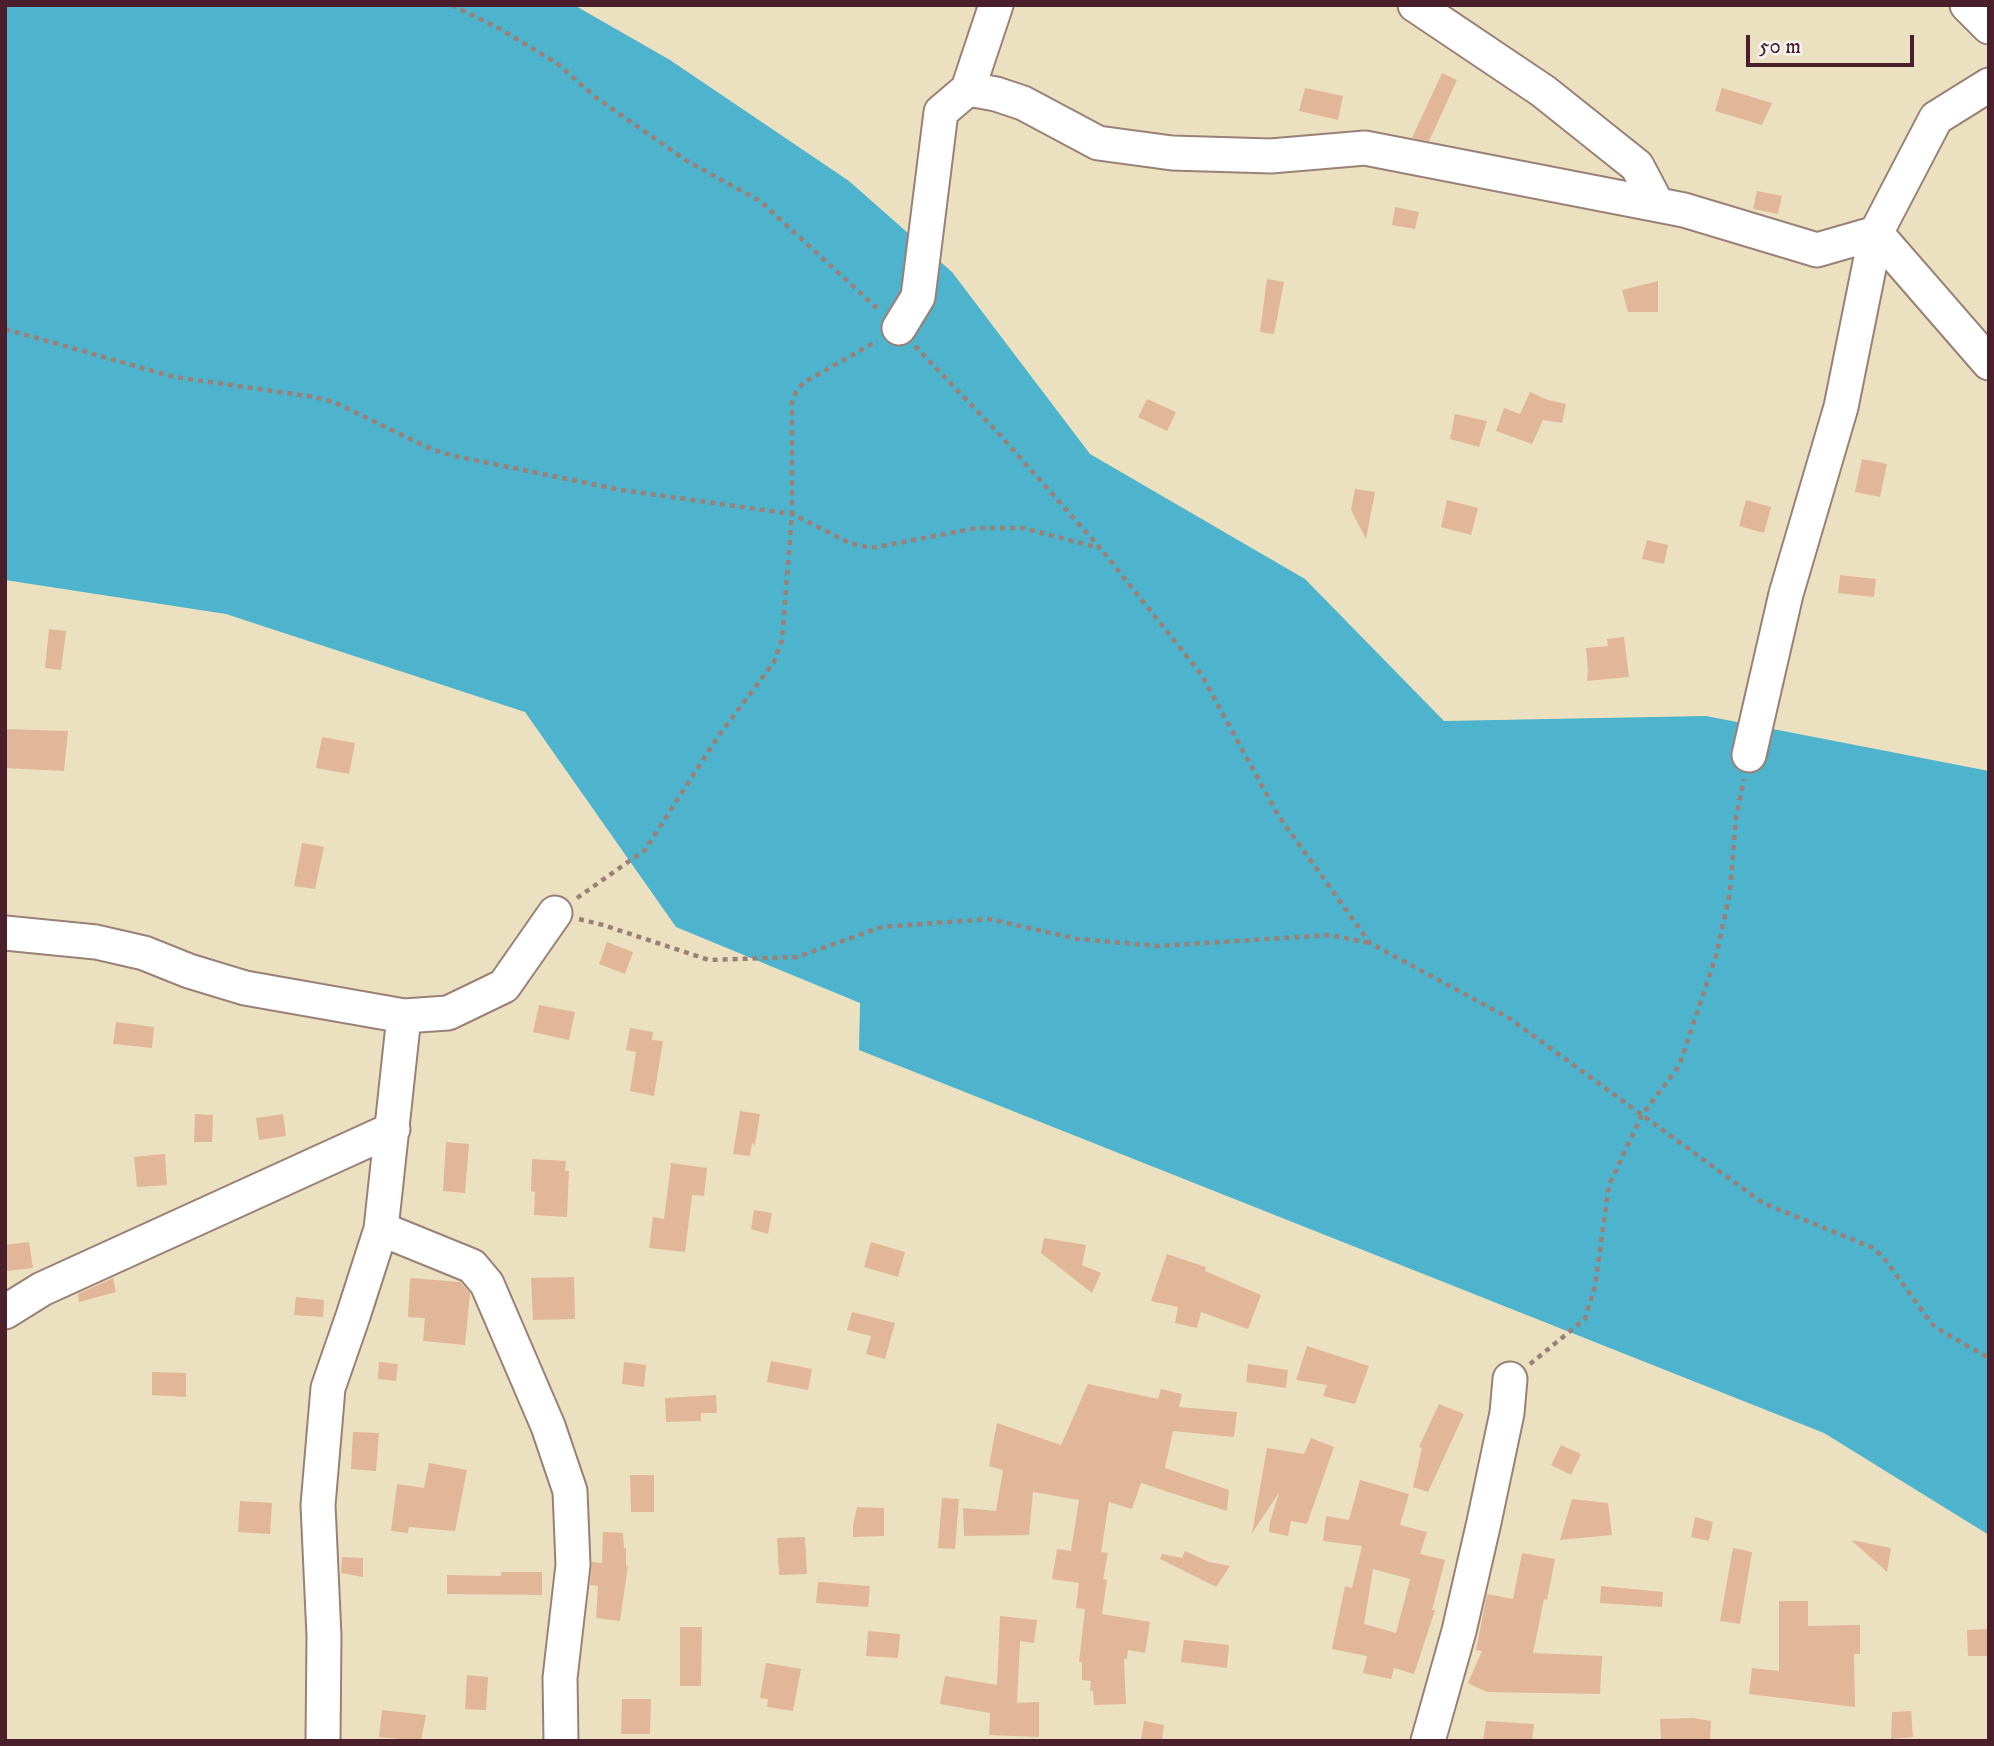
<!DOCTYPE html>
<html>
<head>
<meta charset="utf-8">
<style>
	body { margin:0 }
	#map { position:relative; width:1994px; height:1746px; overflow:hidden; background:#ebe1c0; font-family:"IM FELL DW Pica",serif }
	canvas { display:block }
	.frame { position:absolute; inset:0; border:7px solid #4a1f2b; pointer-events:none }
	.scale { position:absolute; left:1746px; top:35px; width:168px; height:32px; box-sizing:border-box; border:4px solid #4a1f2b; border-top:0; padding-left:9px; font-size:21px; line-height:24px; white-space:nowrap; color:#4a1f2b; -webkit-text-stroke:5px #f6f6f2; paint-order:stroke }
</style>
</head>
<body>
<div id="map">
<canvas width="1994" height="1746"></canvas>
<div class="frame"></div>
<div class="scale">50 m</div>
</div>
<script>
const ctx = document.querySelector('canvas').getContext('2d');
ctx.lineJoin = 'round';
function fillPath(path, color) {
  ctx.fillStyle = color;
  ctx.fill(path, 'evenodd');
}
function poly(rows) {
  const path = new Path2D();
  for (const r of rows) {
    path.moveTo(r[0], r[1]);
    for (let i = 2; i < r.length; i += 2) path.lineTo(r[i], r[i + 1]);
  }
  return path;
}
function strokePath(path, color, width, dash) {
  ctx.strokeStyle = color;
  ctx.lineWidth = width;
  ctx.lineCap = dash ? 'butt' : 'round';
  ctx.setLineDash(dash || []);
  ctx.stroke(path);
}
fillPath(poly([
	[5,5,574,5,670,60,849,181,952,272,1090,454,1305,579,1444,721,1706,716,1989,771,1989,1535,1824,1433,859,1050,860,1003,676,927,525,712,226,614,5,580]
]), '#4eb3cd');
fillPath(poly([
	[1442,73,1457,80,1429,141,1412,138],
	[1305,88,1343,96,1338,120,1299,111],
	[1722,88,1772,103,1762,125,1715,111],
	[1757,191,1782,196,1778,214,1753,209],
	[1395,207,1419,212,1415,229,1392,225],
	[1267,279,1284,282,1274,334,1260,332],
	[1658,281,1658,312,1628,312,1622,290],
	[1530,392,1548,400,1566,404,1562,423,1543,420,1532,444,1496,431,1504,408,1520,414],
	[1147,399,1176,412,1167,431,1138,417],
	[1455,414,1487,421,1479,447,1450,439],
	[1862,459,1887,464,1880,497,1855,492],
	[1355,489,1375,492,1366,539,1351,510],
	[1447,500,1478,508,1471,535,1441,527],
	[1746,500,1771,507,1764,533,1739,526],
	[1647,540,1668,545,1664,564,1642,559],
	[1840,575,1876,579,1874,597,1838,593],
	[49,629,66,631,61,670,45,668],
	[1624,637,1629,677,1587,681,1588,670,1586,648,1608,646,1607,639],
	[5,729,68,731,64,771,5,768],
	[322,737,355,743,349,774,316,768],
	[302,843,324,847,315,889,294,886],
	[607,942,633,952,625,974,599,964],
	[539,1005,575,1012,569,1040,533,1032],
	[116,1022,154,1027,152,1048,113,1044],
	[630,1028,653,1032,652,1040,663,1041,654,1096,630,1091,636,1052,626,1050],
	[740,1111,760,1114,755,1145,752,1143,750,1156,733,1154],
	[195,1114,213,1115,212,1142,194,1142],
	[283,1114,286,1136,259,1140,256,1118],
	[446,1142,469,1144,465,1193,443,1191],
	[165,1154,167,1185,137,1187,134,1157],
	[532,1159,566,1161,565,1171,569,1171,567,1217,534,1215,535,1192,531,1191],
	[671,1163,707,1168,704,1196,692,1195,685,1252,649,1248,653,1217,664,1219],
	[754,1210,772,1213,768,1234,751,1229],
	[1044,1238,1086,1245,1082,1265,1101,1273,1092,1293,1041,1253],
	[29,1242,33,1268,7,1271,5,1245],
	[871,1242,905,1252,898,1277,864,1267],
	[1167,1254,1206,1267,1205,1271,1261,1295,1248,1329,1201,1312,1197,1328,1175,1323,1178,1307,1151,1301],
	[574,1277,575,1319,533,1320,531,1278],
	[113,1278,116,1292,79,1302,78,1294],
	[410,1278,460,1282,470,1293,465,1345,423,1341,425,1318,408,1317],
	[296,1297,324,1300,323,1317,294,1315],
	[852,1312,895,1323,885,1359,866,1354,871,1336,847,1330],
	[1307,1346,1369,1366,1355,1404,1323,1396,1327,1385,1296,1380],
	[771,1361,812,1369,808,1390,767,1382],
	[379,1362,398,1364,396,1381,378,1379],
	[624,1362,646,1365,644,1387,622,1384],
	[1248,1364,1288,1370,1286,1388,1246,1382],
	[152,1372,186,1373,186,1397,152,1395],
	[1088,1384,1158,1399,1161,1389,1182,1394,1179,1407,1237,1412,1234,1437,1173,1431,1165,1468,1229,1490,1227,1511,1141,1483,1132,1509,1109,1502,1101,1552,1108,1553,1103,1579,1107,1580,1102,1614,1150,1622,1145,1653,1128,1650,1127,1659,1124,1659,1126,1704,1094,1705,1093,1691,1090,1691,1091,1681,1082,1680,1082,1662,1079,1662,1085,1609,1076,1608,1079,1583,1052,1579,1057,1549,1071,1551,1079,1500,1033,1492,1029,1535,964,1536,963,1508,996,1511,1003,1470,989,1466,997,1423,1061,1445],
	[716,1395,717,1413,701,1413,701,1421,666,1422,665,1398],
	[1439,1404,1464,1414,1428,1492,1413,1487,1422,1448,1419,1447],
	[353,1432,379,1433,376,1471,351,1469],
	[1311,1438,1334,1447,1307,1524,1291,1521,1288,1536,1269,1532,1270,1522,1279,1493,1252,1533,1267,1448,1304,1454],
	[1561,1445,1581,1454,1571,1475,1551,1465],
	[429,1463,467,1470,455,1531,409,1527,408,1533,391,1531,397,1484,424,1488],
	[630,1475,654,1475,654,1512,631,1512],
	[1360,1480,1409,1494,1400,1525,1427,1532,1420,1554,1445,1560,1432,1610,1435,1610,1414,1674,1394,1668,1391,1679,1363,1673,1367,1656,1332,1649,1345,1586,1352,1588,1362,1546,1323,1541,1326,1516,1349,1520],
	[1373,1569,1410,1579,1396,1633,1364,1624],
	[942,1498,959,1499,955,1549,938,1548],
	[1572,1499,1608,1503,1612,1535,1560,1540],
	[240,1501,272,1503,270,1534,238,1532],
	[857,1507,884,1508,884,1536,853,1537,853,1526],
	[1695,1517,1713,1522,1709,1541,1691,1537],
	[603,1532,623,1533,624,1548,626,1548,626,1566,628,1566,620,1621,596,1618,598,1586,590,1585,592,1562,602,1563],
	[805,1537,807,1574,779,1575,777,1538],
	[1851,1540,1891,1548,1887,1572],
	[1733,1548,1752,1552,1740,1624,1720,1621],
	[1185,1551,1209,1562,1230,1566,1216,1587,1160,1559,1162,1554,1182,1558],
	[1522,1553,1555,1559,1547,1600,1544,1599,1533,1653,1602,1656,1600,1694,1487,1692,1468,1683,1482,1651,1476,1650,1487,1594,1513,1599],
	[342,1557,363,1558,363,1577,341,1573],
	[501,1572,542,1572,542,1595,447,1594,447,1575,501,1576],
	[818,1582,870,1586,868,1607,816,1603],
	[1601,1586,1663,1592,1662,1607,1600,1603],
	[1779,1601,1808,1601,1808,1626,1860,1625,1860,1654,1854,1654,1855,1707,1749,1694,1752,1668,1779,1671],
	[1000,1616,1037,1620,1034,1643,1020,1641,1017,1703,1039,1702,1039,1737,989,1735,990,1713,940,1704,945,1676,997,1685],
	[680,1627,702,1627,701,1686,680,1686],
	[1989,1629,1989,1656,1968,1656,1967,1630],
	[868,1631,900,1634,898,1658,866,1656],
	[1184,1640,1229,1645,1227,1668,1181,1662],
	[766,1663,801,1669,793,1711,767,1707,768,1699,760,1698],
	[467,1675,488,1677,486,1710,465,1709],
	[622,1699,651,1699,650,1734,621,1734],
	[382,1710,426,1715,421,1741,379,1737],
	[1911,1711,1913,1737,1891,1739,1892,1712],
	[1693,1718,1711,1721,1710,1741,1661,1741,1660,1719],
	[1144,1721,1164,1725,1162,1741,1141,1741],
	[1486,1721,1534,1724,1532,1741,1483,1741]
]), '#e2b698');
const minor = poly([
	[1415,5,1543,91,1637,166,1657,204],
	[1967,5,1989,27],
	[968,89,996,5],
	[899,328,918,297,941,112,968,89,996,94,1023,103,1098,143,1172,153,1271,156,1365,148,1684,210,1817,250,1876,233,1989,363],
	[1749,755,1786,594,1841,407,1876,233,1936,118,1989,85],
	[5,933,96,942,144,953,189,971,245,988,404,1016,448,1013,504,986,555,913],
	[381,1229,472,1266,487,1284,548,1426,570,1491,573,1565,560,1678,561,1741],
	[5,1312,42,1289,393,1129],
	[323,1741,324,1636,318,1505,328,1388,353,1316,381,1229,404,1016],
	[1428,1741,1459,1631,1484,1522,1507,1413,1510,1379]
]);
strokePath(minor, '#9a8076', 37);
strokePath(poly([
	[452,5,500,29,558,64,595,97,687,161,760,201,879,310],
	[5,329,174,377,315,397,336,403,431,449,454,456,621,490,792,514,850,543,871,548,977,528,1023,528,1100,548],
	[915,346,1000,435,1101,549,1201,674,1278,815,1370,943,1509,1018,1763,1203,1873,1248,1884,1258,1932,1324,1943,1332,1989,1358],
	[577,898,645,850,719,735,774,662,782,640,792,514,792,403,796,392,803,383,877,341],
	[579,919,603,925,709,960,797,957,882,927,989,919,1078,939,1158,946,1330,935,1370,943],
	[1530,1364,1585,1319,1595,1286,1609,1185,1642,1115,1679,1066,1716,956,1730,892,1736,817,1744,779]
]), '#9a8076', 4.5, [5, 5]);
strokePath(minor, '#fff', 33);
</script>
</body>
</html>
